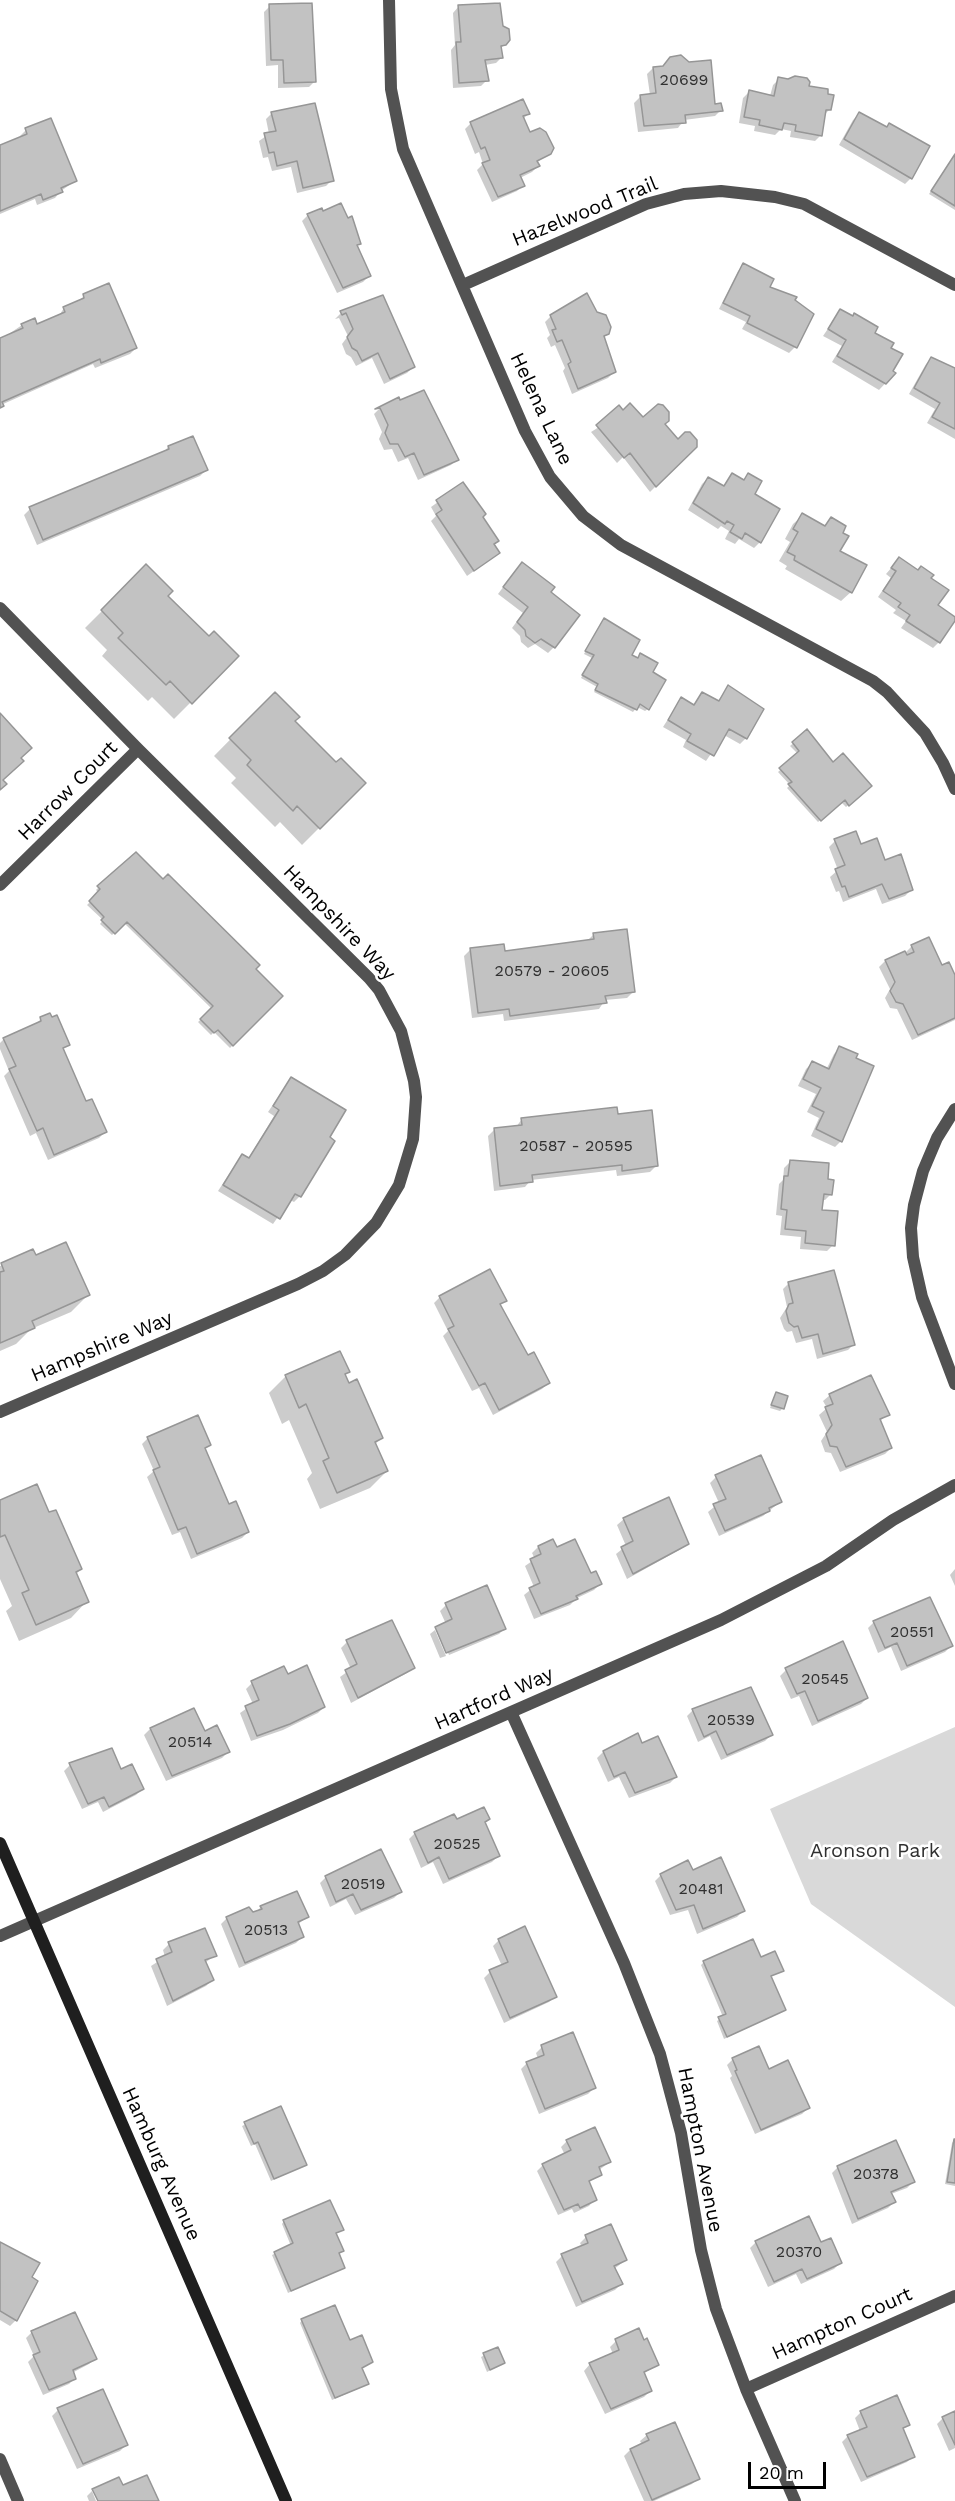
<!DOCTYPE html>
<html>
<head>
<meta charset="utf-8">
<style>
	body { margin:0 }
	#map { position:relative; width:955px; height:2501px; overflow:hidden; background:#fff; font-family:"Work Sans",sans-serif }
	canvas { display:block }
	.scale { position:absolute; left:748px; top:2462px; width:78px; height:27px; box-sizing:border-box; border:3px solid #000; border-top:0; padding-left:8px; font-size:18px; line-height:21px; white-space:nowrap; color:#000; -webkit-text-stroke:4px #fff; paint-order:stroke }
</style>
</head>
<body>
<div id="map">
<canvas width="955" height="2501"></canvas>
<div class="scale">20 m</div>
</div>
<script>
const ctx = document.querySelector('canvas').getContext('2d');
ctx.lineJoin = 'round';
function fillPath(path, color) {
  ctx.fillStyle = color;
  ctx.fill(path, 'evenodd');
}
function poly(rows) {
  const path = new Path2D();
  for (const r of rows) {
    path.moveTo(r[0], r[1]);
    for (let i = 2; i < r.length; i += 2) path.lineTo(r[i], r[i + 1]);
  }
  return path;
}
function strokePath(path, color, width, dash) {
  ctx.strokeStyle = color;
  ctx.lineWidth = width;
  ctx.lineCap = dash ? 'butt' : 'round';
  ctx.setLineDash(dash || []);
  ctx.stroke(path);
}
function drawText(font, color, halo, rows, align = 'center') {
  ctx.font = font + ' "Work Sans",sans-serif';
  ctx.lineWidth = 5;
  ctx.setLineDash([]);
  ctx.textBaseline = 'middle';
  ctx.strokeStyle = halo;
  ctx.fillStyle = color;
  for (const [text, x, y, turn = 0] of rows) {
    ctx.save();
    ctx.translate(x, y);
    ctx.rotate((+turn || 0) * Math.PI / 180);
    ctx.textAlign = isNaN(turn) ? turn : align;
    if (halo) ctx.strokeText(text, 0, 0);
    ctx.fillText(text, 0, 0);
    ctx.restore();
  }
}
fillPath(poly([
	[955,1727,955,2007,811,1904,770,1809]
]), '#d9d9d9');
fillPath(poly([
	[270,6,315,81,309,87,278,88,278,65,266,66,264,12],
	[459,6,505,44,500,49,502,57,496,63,485,65,487,80,481,86,453,88,451,50,455,45,453,13],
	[670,58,721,110,715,116,684,120,678,128,638,132,634,103,640,97,650,95,647,74,653,68,662,67],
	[779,79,808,87,830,109,824,115,821,135,815,141,790,137,791,131,781,129,775,135,754,131,755,126,739,123,743,98,749,92,770,96,773,85],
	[272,113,332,180,326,186,297,193,291,167,272,171,268,157,263,158,259,141,269,134,266,119],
	[528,114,523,119,529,134,550,153,536,163,538,166,532,172,520,178,523,185,517,191,492,202,477,170,483,164,479,152,475,154,465,129,471,123],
	[859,114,928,146,911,178,905,184,839,145,853,120],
	[26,130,75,181,61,191,55,198,37,205,35,199,0,214,0,147,21,138,20,136],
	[955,154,955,210,929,194],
	[308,215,359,243,356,247,369,276,363,282,337,293,302,221],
	[744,265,768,287,795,347,789,353,742,329,746,322,719,309,738,271],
	[84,296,136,348,130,354,95,368,93,364,1,405,0,408,0,340,22,325,37,326,58,317,64,308,77,303],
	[382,297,413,367,407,373,384,384,372,358,356,366,351,357,346,354,342,344,348,336,339,318,335,319,341,313],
	[840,311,873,333,889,348,891,372,894,374,879,390,832,362,842,346,823,336],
	[551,316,607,333,603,338,614,372,608,378,572,394,563,371,565,368,555,345,551,347,547,338,550,335,545,322],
	[932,358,955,371,955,439,927,423,935,409,909,394,926,364],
	[380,408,457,459,451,465,418,480,408,458,398,462,392,449,384,450,379,439,382,432,374,414],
	[623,412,663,425,678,441,696,446,650,492,623,457,617,463,591,432],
	[192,438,206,470,200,476,37,545,24,515,30,509,164,452,168,447],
	[732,475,743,480,748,475,760,542,754,548,739,539,735,544,725,539,729,531,721,526,718,529,688,510,702,484,708,478,723,486],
	[463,484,499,553,467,576,431,521,436,516,431,507],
	[803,515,823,527,831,519,851,592,841,601,785,569,787,566,779,561,790,542,785,539,793,524],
	[899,559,929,578,936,606,939,642,933,648,901,628,906,621,893,613,896,610,878,597,891,578,886,574],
	[146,567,166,596,209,638,237,656,174,719,152,697,148,701,102,656,107,650,85,628],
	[516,570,549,592,554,647,548,653,535,644,528,648,521,642,520,636,512,628,523,613,498,594],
	[601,623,630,655,637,659,640,655,651,673,648,709,645,711,637,707,633,712,594,692,597,687,581,678,592,658,584,654],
	[728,687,746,738,740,744,724,735,706,761,683,747,686,740,663,727,681,699,693,706,702,694,717,702],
	[275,694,293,722,336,764,364,783,302,845,280,822,275,827,231,783,236,778,214,756],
	[807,731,833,764,870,786,846,807,841,802,818,822,787,788,790,785,778,772,798,754,790,746],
	[835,841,860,846,884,862,911,890,905,896,882,904,876,889,843,902,839,891,836,892,830,877,838,870,829,847],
	[117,869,254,969,281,996,230,1048,214,1032,211,1035,198,1022,212,1009,124,923,112,935,100,924,103,920,87,905,99,893,96,890],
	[593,935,633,992,627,998,605,1000,599,1009,504,1021,503,1014,472,1018,464,956,470,950,504,952,587,941],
	[928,939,941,967,955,979,955,1020,912,1040,897,1009,890,1008,885,998,890,989,879,967,885,961,904,954,912,946],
	[41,1019,68,1044,62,1050,86,1103,105,1132,99,1138,48,1160,36,1133,30,1136,4,1076,9,1071,0,1049,0,1043,4,1039,34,1026],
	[840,1048,841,1141,835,1147,811,1136,819,1118,807,1112,816,1094,798,1086,806,1069,812,1063,826,1070,834,1054],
	[291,1078,328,1138,300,1196,294,1202,290,1200,273,1224,218,1191,237,1162,243,1156,248,1159,274,1116,268,1112],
	[616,1116,656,1166,650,1172,617,1176,616,1170,531,1180,525,1187,494,1191,488,1136,494,1130,516,1127,522,1119],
	[790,1162,826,1181,831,1194,825,1200,822,1200,821,1211,833,1245,827,1251,800,1249,801,1237,780,1235,782,1216,776,1215,779,1184,783,1180,784,1168],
	[35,1257,88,1295,71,1312,31,1329,16,1344,0,1351,0,1266],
	[489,1271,505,1300,499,1306,527,1358,548,1383,542,1389,493,1415,479,1388,472,1391,443,1336,448,1331,434,1303,440,1297],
	[789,1283,854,1344,848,1350,817,1359,812,1339,796,1343,792,1331,787,1332,784,1329,780,1318,787,1307,783,1289],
	[340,1353,348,1372,344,1376,382,1438,375,1444,387,1471,370,1488,320,1509,307,1479,312,1473,289,1420,282,1424,269,1393,285,1377],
	[776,1394,783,1408,780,1411,770,1408],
	[830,1395,888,1414,879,1422,891,1448,885,1454,840,1472,831,1453,825,1452,821,1441,827,1432,819,1415,827,1408,823,1401],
	[148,1438,210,1445,204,1450,228,1506,248,1532,242,1538,191,1559,180,1532,172,1535,147,1477,154,1471,142,1444],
	[760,1457,780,1502,763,1516,719,1536,708,1512,719,1503,710,1483,716,1477],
	[0,1502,49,1514,81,1569,76,1574,87,1601,71,1618,19,1641,6,1611,12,1606,0,1579],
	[624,1519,687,1543,681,1549,627,1579,616,1554,626,1546,617,1525],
	[538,1547,556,1549,600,1584,594,1590,577,1598,570,1605,534,1619,524,1595,534,1587,525,1566,535,1559,532,1553],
	[955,1569,955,1586,950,1575],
	[446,1605,505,1628,499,1634,449,1655,437,1629,446,1624,440,1611],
	[874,1622,951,1646,945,1652,901,1671,891,1647,878,1653,868,1628],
	[435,1630,446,1656,440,1658,430,1634],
	[347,1642,413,1667,407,1673,351,1703,340,1677,351,1669,341,1648],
	[786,1670,867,1698,861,1704,812,1726,799,1696,791,1699,780,1676],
	[288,1676,324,1707,318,1713,283,1730,251,1741,240,1713,253,1704,246,1689,252,1683],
	[194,1710,204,1733,228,1752,222,1758,166,1781,144,1735,150,1729],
	[693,1710,771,1735,765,1741,721,1760,710,1736,698,1742,687,1716],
	[641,1745,676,1777,670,1783,629,1798,619,1777,608,1782,597,1758,603,1752],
	[111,1750,120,1771,142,1789,136,1795,103,1812,98,1802,82,1809,64,1771,70,1765],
	[456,1821,484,1823,498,1856,492,1862,443,1884,433,1862,421,1868,409,1839,415,1833],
	[661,1875,743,1911,737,1917,697,1934,688,1910,670,1915,655,1881],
	[326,1877,400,1892,394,1898,355,1915,346,1899,330,1907,320,1883],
	[261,1907,307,1917,297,1925,302,1937,296,1943,239,1968,221,1924,227,1918,255,1913],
	[204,1930,215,1955,205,1963,212,1980,206,1986,167,2006,151,1966,165,1957,163,1950,169,1944],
	[499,1940,555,1996,549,2002,504,2023,484,1978,490,1972,502,1966,493,1946],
	[760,1959,782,1970,770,1977,784,2010,724,2039,717,2021,723,2017,701,1965,704,1962],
	[542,2047,594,2088,588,2094,539,2114,521,2069,527,2063,538,2059,536,2053],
	[733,2059,768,2071,808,2108,802,2114,755,2134,730,2078,732,2076,727,2065],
	[281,2108,305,2164,271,2181,255,2144,251,2146,242,2126],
	[954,2140,955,2141,955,2186,945,2184,952,2143],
	[567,2141,610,2162,599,2170,600,2174,588,2183,595,2199,589,2206,574,2213,572,2209,558,2215,537,2171,543,2165,565,2155,561,2147],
	[838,2167,913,2182,907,2188,891,2194,894,2202,888,2208,852,2224,832,2173],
	[284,2221,342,2230,335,2234,342,2251,337,2254,343,2267,288,2293,272,2255,291,2246,282,2224],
	[610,2226,626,2260,614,2269,621,2284,615,2290,576,2307,556,2262,562,2256,582,2247,580,2243,586,2237],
	[756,2242,820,2244,840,2263,834,2269,801,2284,796,2274,768,2287,750,2248],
	[0,2243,30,2278,16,2320,10,2326,0,2320],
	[302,2320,350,2342,372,2362,361,2368,367,2384,364,2386,332,2400,300,2323],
	[638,2330,657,2365,643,2374,650,2391,644,2397,605,2414,584,2371,590,2364,613,2354,610,2347,616,2341],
	[32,2332,95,2358,89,2364,72,2373,75,2378,69,2384,43,2395,28,2362,34,2356,26,2338],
	[497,2349,503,2363,487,2372,481,2357],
	[102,2391,126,2445,120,2451,77,2469,52,2416,58,2410],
	[861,2412,908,2425,902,2430,913,2456,907,2462,861,2482,842,2442,848,2436,860,2431,855,2418],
	[955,2413,955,2448,949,2451,937,2424,943,2418],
	[647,2435,698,2478,692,2484,654,2501,644,2501,624,2456,630,2450,642,2445,640,2441],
	[92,2491,96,2501,89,2501,87,2496]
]), '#0003');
const building = poly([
	[312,3,316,82,284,83,283,60,271,60,269,4,312,3],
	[500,3,503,26,509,29,510,40,506,45,501,46,503,58,485,60,489,81,459,83,456,42,461,42,458,5,500,3],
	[681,55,689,62,711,60,715,104,721,103,723,111,685,115,686,123,644,126,640,95,656,93,653,67,663,66,670,57,681,55],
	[795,76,807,78,810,82,809,86,828,89,828,94,834,95,831,110,826,110,822,136,795,131,796,125,784,123,782,130,759,125,760,120,744,117,749,90,774,96,778,77,788,79,795,76],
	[523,99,530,114,523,116,530,132,540,128,546,132,554,148,551,154,537,161,540,166,520,175,525,186,498,197,482,163,490,160,485,147,481,149,470,122,523,99],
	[315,103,334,181,303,188,297,161,277,166,274,152,269,153,264,133,276,131,271,112,315,103],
	[859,112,887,127,889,123,930,146,912,179,844,139,859,112],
	[51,118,77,181,61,188,63,192,43,200,41,194,0,211,0,145,27,134,25,128,51,118],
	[955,154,955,206,931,191,955,154],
	[341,203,348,218,352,216,361,244,357,245,371,276,343,288,307,214,322,208,323,211,341,203],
	[743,263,774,279,770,287,797,297,795,300,814,314,797,348,747,323,750,316,723,303,743,263],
	[109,283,137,348,101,363,100,359,2,402,4,406,0,408,0,338,23,328,21,324,35,318,37,324,65,312,63,307,84,298,83,294,109,283],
	[587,293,597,312,606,315,611,327,609,334,604,336,616,372,578,389,568,364,571,362,562,340,557,342,552,330,556,329,550,315,587,293],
	[383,295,415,367,390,379,378,353,362,361,357,351,352,348,347,337,353,329,346,313,342,315,340,311,383,295],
	[840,309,853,316,854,313,878,327,875,333,894,343,891,348,903,354,893,371,896,373,886,384,837,356,846,340,828,329,840,309],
	[931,357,955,368,955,429,932,417,940,403,914,388,931,357],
	[424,390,459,460,424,475,414,453,405,457,398,444,390,444,385,433,388,425,380,408,375,409,399,397,400,400,424,390],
	[630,403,643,417,658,404,663,405,669,412,669,421,665,424,678,439,685,432,690,432,697,440,697,447,656,487,630,453,624,458,596,425,619,405,623,410,630,403],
	[193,436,208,470,43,540,29,507,169,449,168,446,193,436],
	[732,473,744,480,748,473,762,481,755,494,780,509,761,543,745,533,742,539,730,532,734,525,727,521,725,524,693,503,708,477,724,486,732,473],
	[463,482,486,514,483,517,499,541,494,544,500,553,474,571,436,514,442,510,436,500,463,482],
	[802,513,825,526,831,517,846,526,843,533,849,536,840,551,867,565,852,593,794,560,795,556,787,552,798,532,793,529,802,513],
	[899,557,918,570,921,566,934,575,931,578,949,590,938,605,955,617,955,621,940,643,906,621,910,615,898,607,901,603,883,591,896,571,891,568,899,557],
	[522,562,555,587,551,592,580,615,555,648,541,639,535,643,526,636,525,630,517,622,528,607,503,587,522,562],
	[146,564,173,591,168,596,209,636,214,631,239,656,192,704,170,681,166,685,118,638,123,633,101,610,146,564],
	[604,618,640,640,632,655,638,658,640,653,658,663,653,672,666,680,649,710,640,704,637,710,595,690,598,684,582,675,594,655,585,651,604,618],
	[728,685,764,709,747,739,729,729,714,756,687,741,691,734,668,720,681,697,694,705,702,692,719,701,728,685],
	[275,692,300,717,295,721,336,762,341,758,366,783,320,829,297,806,293,811,247,765,251,760,229,738,275,692],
	[0,713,32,748,21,758,24,761,3,780,7,784,0,790,0,713],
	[807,729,833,762,843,753,872,786,849,806,845,800,821,821,788,784,792,782,779,768,799,751,792,742,807,729],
	[856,831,861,844,877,838,885,860,901,854,913,890,889,899,882,884,849,897,845,886,842,887,835,869,845,865,834,839,856,831],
	[136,852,163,879,168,874,260,965,256,969,283,996,233,1046,218,1030,214,1033,200,1019,213,1006,127,922,115,934,101,920,104,917,89,901,100,889,97,886,136,852],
	[627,929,635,992,605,996,607,1003,510,1016,509,1009,478,1013,470,948,504,944,505,951,594,939,593,933,627,929],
	[929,937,942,965,949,962,955,975,955,1018,918,1035,903,1004,896,1002,890,991,895,982,885,960,905,951,907,955,914,952,911,945,929,937],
	[50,1013,52,1017,57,1015,70,1045,63,1048,86,1101,92,1099,107,1132,54,1155,43,1128,37,1131,9,1069,16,1066,3,1038,41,1021,40,1017,50,1013],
	[839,1046,858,1054,856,1058,874,1066,842,1142,816,1129,824,1112,812,1106,821,1088,803,1079,812,1061,829,1069,839,1046],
	[291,1077,346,1110,330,1137,335,1141,301,1197,295,1194,280,1219,223,1185,242,1154,249,1158,279,1110,273,1106,291,1077],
	[617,1107,618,1114,652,1110,658,1166,622,1171,622,1165,532,1175,533,1182,500,1186,494,1128,522,1125,521,1118,617,1107],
	[790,1160,829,1163,828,1179,834,1180,832,1195,824,1194,822,1210,838,1211,835,1246,805,1243,806,1231,785,1229,787,1210,781,1209,784,1176,788,1176,790,1160],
	[66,1242,90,1295,32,1321,35,1328,0,1343,0,1272,4,1271,1,1263,33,1249,36,1255,66,1242],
	[490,1269,507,1301,500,1304,528,1355,534,1352,550,1383,499,1410,485,1383,479,1386,448,1329,454,1326,439,1296,490,1269],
	[834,1270,855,1345,823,1354,818,1334,802,1338,798,1326,794,1327,789,1323,786,1311,789,1304,793,1303,788,1282,834,1270],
	[340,1351,350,1372,345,1374,349,1383,357,1379,383,1438,375,1442,388,1471,337,1493,323,1461,329,1458,306,1404,299,1408,285,1375,340,1351],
	[871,1375,890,1415,880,1419,892,1448,846,1467,837,1447,830,1446,826,1434,832,1425,825,1407,833,1404,829,1394,871,1375],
	[776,1392,788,1396,784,1409,771,1405,776,1392],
	[198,1415,211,1445,205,1448,229,1504,236,1501,249,1532,197,1554,186,1527,178,1530,153,1470,160,1467,147,1437,198,1415],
	[761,1455,782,1502,769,1508,770,1511,725,1531,713,1504,726,1499,715,1475,761,1455],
	[37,1484,49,1512,56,1510,82,1569,76,1572,89,1602,36,1625,22,1593,29,1590,5,1535,0,1537,0,1500,37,1484],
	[669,1497,689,1544,633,1574,621,1547,633,1541,623,1518,669,1497],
	[553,1539,557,1547,575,1539,591,1573,596,1571,602,1584,576,1596,578,1599,541,1614,529,1588,540,1583,530,1559,541,1554,538,1546,553,1539],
	[487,1585,506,1629,446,1653,435,1627,452,1619,445,1603,487,1585],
	[930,1597,953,1646,907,1666,897,1643,885,1648,873,1621,930,1597],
	[392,1620,415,1668,358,1698,345,1670,357,1664,346,1640,392,1620],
	[843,1641,868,1698,818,1721,805,1691,797,1694,785,1668,843,1641],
	[307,1665,325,1707,290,1724,257,1736,245,1706,259,1700,251,1681,284,1666,288,1674,307,1665],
	[751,1687,773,1735,727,1755,716,1731,704,1737,692,1709,751,1687],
	[194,1708,205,1731,217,1725,230,1752,172,1776,150,1728,194,1708],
	[638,1733,642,1743,658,1736,677,1777,635,1793,625,1772,614,1777,603,1751,638,1733],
	[112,1748,121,1769,132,1764,144,1789,109,1807,104,1797,88,1804,69,1763,112,1748],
	[484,1807,490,1819,485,1822,500,1856,449,1879,439,1857,428,1863,414,1832,454,1814,457,1819,484,1807],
	[381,1849,402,1892,361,1910,353,1894,336,1902,325,1876,381,1849],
	[721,1857,745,1911,703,1929,694,1905,676,1910,660,1874,688,1860,693,1870,721,1857],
	[297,1891,309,1917,298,1922,304,1937,245,1963,226,1917,249,1907,253,1912,262,1909,260,1906,297,1891],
	[525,1926,557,1997,510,2018,489,1970,508,1962,498,1939,525,1926],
	[205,1928,217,1956,205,1960,214,1980,173,2001,156,1959,172,1952,168,1942,205,1928],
	[753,1939,761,1957,775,1951,784,1971,771,1976,786,2010,727,2037,718,2017,726,2014,703,1961,753,1939],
	[573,2032,596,2088,545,2109,526,2062,544,2055,541,2045,573,2032],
	[759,2046,769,2069,788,2060,810,2108,761,2130,735,2071,737,2070,732,2058,759,2046],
	[281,2106,307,2165,274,2179,258,2142,254,2144,244,2122,281,2106],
	[595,2127,611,2162,599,2167,602,2175,589,2181,597,2200,580,2208,578,2204,564,2210,542,2164,571,2150,566,2140,595,2127],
	[954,2139,955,2139,955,2183,947,2182,954,2139],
	[896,2140,915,2182,891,2192,896,2202,858,2219,837,2166,896,2140],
	[330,2200,344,2230,336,2233,344,2251,339,2253,345,2268,291,2291,274,2252,293,2243,283,2220,330,2200],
	[809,2216,821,2242,831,2238,842,2263,807,2279,802,2269,774,2282,755,2241,809,2216],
	[611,2224,627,2260,614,2266,623,2284,582,2302,561,2254,588,2243,585,2235,611,2224],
	[0,2242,40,2263,32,2277,38,2281,17,2321,0,2311,0,2242],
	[335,2305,350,2340,362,2335,373,2362,362,2368,369,2384,335,2398,301,2319,335,2305],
	[75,2312,97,2359,73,2370,76,2379,49,2390,33,2355,40,2352,31,2331,75,2312],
	[639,2328,644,2340,647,2338,659,2365,644,2372,652,2391,611,2409,589,2363,619,2350,615,2339,639,2328],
	[498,2347,505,2363,490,2370,483,2353,498,2347],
	[103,2389,128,2445,83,2464,57,2408,103,2389],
	[897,2395,910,2425,903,2428,915,2457,867,2477,847,2435,867,2427,860,2411,897,2395],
	[955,2411,955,2445,942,2417,955,2411],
	[675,2422,700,2479,652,2500,630,2449,649,2440,646,2434,675,2422],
	[147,2475,159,2501,98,2501,92,2489,119,2477,123,2485,147,2475]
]);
fillPath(building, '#c2c2c2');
strokePath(building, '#969696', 1.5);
strokePath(poly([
	[389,0,391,89,403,149,525,431,550,477,583,516,621,545,873,681,887,692,925,733,943,763,955,789],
	[463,285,646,204,684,194,721,191,775,197,804,204,955,285],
	[0,608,138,749,369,978,379,990,401,1031,414,1081,416,1097,413,1139,399,1185,376,1223,345,1255,323,1271,298,1284,0,1412],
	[0,885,138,749],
	[955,1109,937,1138,923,1171,914,1205,911,1228,913,1257,922,1297,955,1384],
	[511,1712,624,1963,660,2054,681,2133,701,2250,716,2309,746,2389,795,2501],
	[0,1936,721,1620,826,1566,893,1520,955,1485],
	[746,2389,955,2296],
	[0,2459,18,2501]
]), '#525252', 12);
strokePath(poly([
	[0,1843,286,2501]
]), '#1f1f1f', 12);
drawText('16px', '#303030', null, [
	["20699",684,80],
	["20579 - 20605",552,971],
	["20587 - 20595",576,1146],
	["20551",912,1632],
	["20545",825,1679],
	["20539",731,1720],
	["20514",190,1742],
	["20525",457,1844],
	["20519",363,1884],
	["20481",701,1889],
	["20513",266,1930],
	["20378",876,2174],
	["20370",799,2252]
]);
drawText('20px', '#000', '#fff', [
	["Hazelwood Trail",585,212,-22],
	["Helena Lane",541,409,65],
	["Harrow Court",68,791,-45],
	["Hampshire Way",339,923,46],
	["Hampshire Way",102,1347,-23],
	["Hartford Way",494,1699,-24],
	["Hampton Avenue",700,2150,79],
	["Hamburg Avenue",161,2164,66],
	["Hampton Court",842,2324,-24]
]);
drawText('20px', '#303030', '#fff', [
	["Aronson Park",875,1851]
]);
</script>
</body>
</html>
